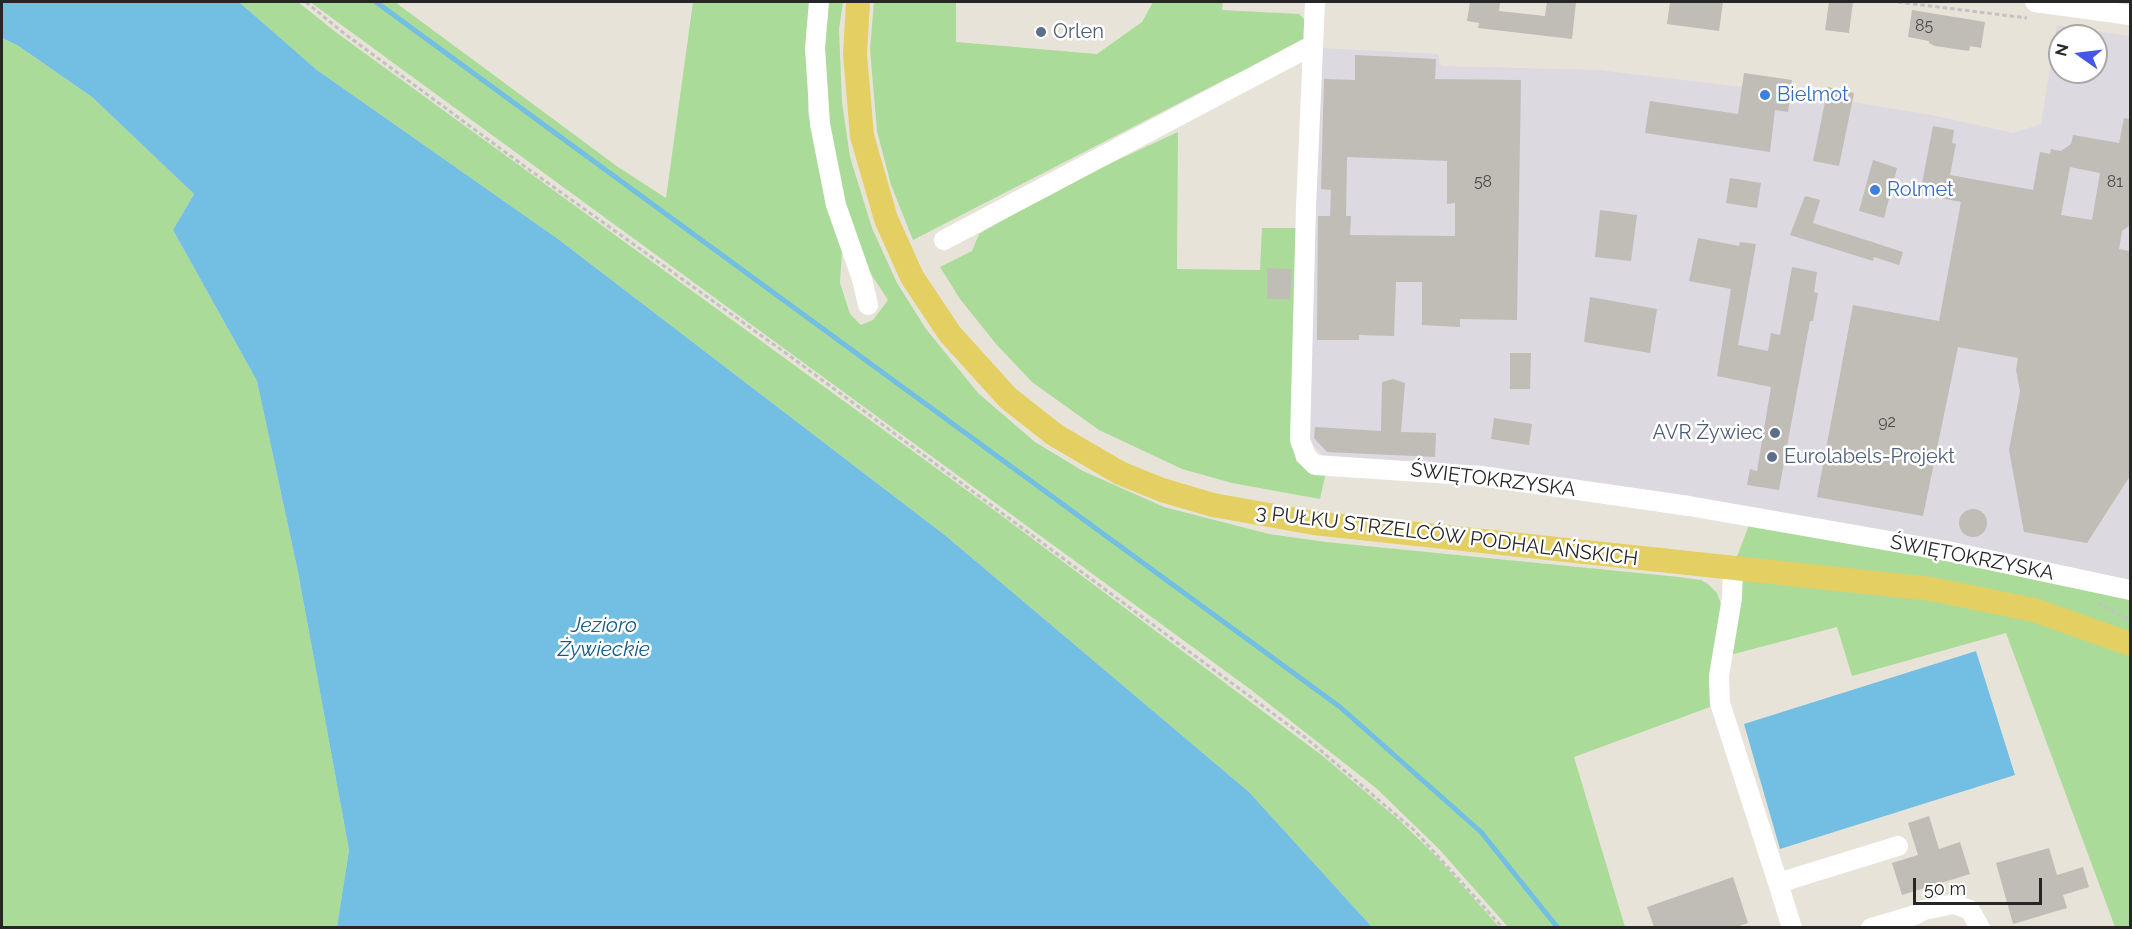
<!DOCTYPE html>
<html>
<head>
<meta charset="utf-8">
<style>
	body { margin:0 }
	#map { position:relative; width:2132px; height:929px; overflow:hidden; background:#e8e3d9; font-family:Raleway,sans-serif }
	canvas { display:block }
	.frame { position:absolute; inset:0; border:3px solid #262626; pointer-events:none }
	.north { position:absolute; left:2048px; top:24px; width:60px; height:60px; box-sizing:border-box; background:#fff; border:2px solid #a8a8a8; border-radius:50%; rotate:284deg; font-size:16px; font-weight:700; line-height:24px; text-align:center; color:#262626 }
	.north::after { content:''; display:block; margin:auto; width:21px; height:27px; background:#4457ea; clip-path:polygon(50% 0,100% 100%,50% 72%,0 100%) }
	.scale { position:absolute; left:1913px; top:878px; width:129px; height:27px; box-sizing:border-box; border:3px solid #262626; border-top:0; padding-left:8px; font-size:18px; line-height:21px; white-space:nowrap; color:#262626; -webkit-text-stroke:4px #fff; paint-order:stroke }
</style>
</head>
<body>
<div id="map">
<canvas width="2132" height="929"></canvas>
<div class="frame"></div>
<div class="north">N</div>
<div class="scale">50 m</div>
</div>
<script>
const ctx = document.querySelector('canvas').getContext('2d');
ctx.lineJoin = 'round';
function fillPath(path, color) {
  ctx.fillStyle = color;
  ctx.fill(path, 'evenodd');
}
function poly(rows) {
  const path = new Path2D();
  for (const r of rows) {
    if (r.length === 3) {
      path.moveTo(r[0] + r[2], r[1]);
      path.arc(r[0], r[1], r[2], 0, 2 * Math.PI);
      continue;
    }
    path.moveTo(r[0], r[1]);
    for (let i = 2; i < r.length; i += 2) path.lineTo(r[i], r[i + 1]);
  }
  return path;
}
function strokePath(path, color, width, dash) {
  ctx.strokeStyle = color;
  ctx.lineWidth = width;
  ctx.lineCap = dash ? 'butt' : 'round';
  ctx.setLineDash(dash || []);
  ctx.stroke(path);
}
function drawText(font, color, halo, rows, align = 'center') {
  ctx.font = font + ' Raleway,sans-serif';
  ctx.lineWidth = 5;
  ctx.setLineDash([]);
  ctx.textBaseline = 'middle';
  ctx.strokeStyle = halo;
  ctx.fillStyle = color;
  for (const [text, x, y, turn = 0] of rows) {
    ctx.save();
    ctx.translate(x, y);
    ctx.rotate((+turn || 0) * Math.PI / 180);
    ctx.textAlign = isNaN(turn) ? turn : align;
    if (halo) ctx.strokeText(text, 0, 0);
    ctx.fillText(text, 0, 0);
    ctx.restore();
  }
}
fillPath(poly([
	[2057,25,2130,36,2130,590,2041,571,1325,457,1309,441,1314,208,1322,48,1438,54,1441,66,1598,70,1803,94,1932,115,2013,133,2041,124],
	[2060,36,2096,36,2096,72,2060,72]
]), '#dcd9e1');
fillPath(poly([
	[239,2,298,2,337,33,998,513,1324,757,1400,821,1438,858,1499,927,1372,927,1249,792,946,536,558,239,317,70],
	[310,2,395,2,618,167,666,198,693,2,810,2,808,112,824,189,842,250,840,283,850,314,861,325,873,320,888,300,861,259,831,158,822,2,843,2,839,29,842,102,850,157,872,228,897,283,926,329,978,393,1035,442,1083,471,1164,507,1269,534,1326,542,1679,577,1701,580,1708,584,1717,593,1721,604,1709,680,1710,707,1574,757,1625,927,1508,927,1439,849,1376,788,1250,689],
	[874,2,956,2,956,42,1097,54,1142,22,1153,2,1223,2,1222,10,1299,14,1306,21,1304,43,1226,79,913,240,891,185,877,131,870,49],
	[2,38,17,45,92,97,194,194,173,230,257,381,298,572,349,850,337,927,2,927],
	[1178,132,1177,269,1260,270,1262,228,1296,228,1294,445,1296,461,1306,468,1326,472,1320,499,1232,483,1182,469,1099,430,1032,382,996,344,960,299,940,267,972,251,979,234,1059,187],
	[1752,517,2130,590,2130,927,2115,927,2006,633,1852,676,1837,627,1722,657,1733,567]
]), '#abdb99');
fillPath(poly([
	[2,2,239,2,317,70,558,239,946,536,1249,792,1372,927,337,927,349,850,298,572,257,381,173,230,194,194,92,97,17,45,2,38],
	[1976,651,2015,775,1780,849,1744,724]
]), '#73bee3');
strokePath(poly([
	[376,2,1340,707,1481,832,1558,928]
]), '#73bee3', 5);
fillPath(poly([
	[1470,2,1500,3,1499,11,1545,16,1547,2,1576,2,1572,39,1478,28,1479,23,1467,21],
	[1670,2,1723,2,1719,31,1667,24],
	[1829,2,1853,2,1849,33,1825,30],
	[1912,10,1985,22,1981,48,1970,46,1969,51,1935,46,1929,43,1929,41,1908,37],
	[1355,55,1436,59,1435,79,1521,80,1517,320,1460,319,1460,327,1422,325,1422,282,1396,282,1394,336,1359,335,1359,340,1317,340,1318,216,1330,216,1331,190,1321,189,1324,79,1355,80],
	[1347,157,1447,161,1447,204,1455,203,1455,236,1350,235,1351,216,1346,216],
	[1744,73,1792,80,1788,112,1775,110,1770,152,1645,133,1650,101,1738,114],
	[1828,87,1854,93,1839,166,1813,161],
	[2124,118,2130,119,2130,225,2122,231,2119,249,2130,251,2130,476,2087,543,2024,532,2009,450,2020,391,2016,370,2018,358,1958,347,1923,516,1817,497,1853,305,1939,321,1961,202,1920,194,1933,126,1954,130,1952,143,1956,144,1950,175,2033,190,2040,152,2050,154,2051,149,2061,151,2071,144,2073,135,2119,143],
	[2070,167,2100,173,2092,220,2061,215],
	[1873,160,1897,168,1884,218,1859,211],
	[1730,178,1761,183,1757,208,1726,203],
	[1805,196,1820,200,1813,223,1903,252,1899,265,1874,257,1873,261,1790,235],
	[1600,210,1637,215,1631,261,1595,257],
	[1698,238,1739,246,1740,242,1756,244,1738,345,1768,351,1771,333,1780,335,1792,267,1817,272,1814,292,1818,293,1813,321,1810,321,1779,490,1747,485,1750,469,1757,471,1771,387,1717,376,1731,289,1689,281],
	[1267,268,1292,269,1290,299,1267,299],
	[1590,297,1657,309,1650,353,1584,342],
	[1510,353,1531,353,1530,389,1510,389],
	[1393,379,1405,383,1401,432,1436,433,1435,457,1327,452,1314,438,1315,427,1381,431,1382,382],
	[1494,418,1532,424,1529,445,1491,439],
	[1973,523,14],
	[1929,816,1939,849,1960,842,1970,874,1902,895,1892,863,1918,855,1908,823],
	[2049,848,2057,875,2083,867,2089,887,2063,895,2067,908,2013,924,1996,863],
	[1733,877,1748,923,1736,927,1654,927,1647,907]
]), '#c0bcb6');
strokePath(poly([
	[306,2,341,31,520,163,787,354,1306,738,1415,831,1503,928],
	[1898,2,2027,18],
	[2098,603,2130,620]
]), '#c2c2c2', 3, [4.5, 3]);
strokePath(poly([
	[819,2,815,48,820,124,836,205,862,279,868,305],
	[1315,2,1306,207,1300,440,1306,456,1315,465,1481,476,1689,506,1947,551,2130,590],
	[2035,2,2130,15],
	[944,240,1313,45],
	[1733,567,1732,598,1719,676,1720,703,1778,883],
	[1792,928,1778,883,1898,846],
	[1871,928,1915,915,1924,910,1954,904,1970,910,1980,928]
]), '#fff', 20);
strokePath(poly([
	[858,2,855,54,862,136,886,219,912,277,950,334,1008,398,1055,435,1120,473,1162,490,1213,505,1314,523,1931,589,2034,610,2130,644]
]), '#e4cf62', 24);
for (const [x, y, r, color] of [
	[1041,32,6,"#5c6f8a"],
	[1765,95,6,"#3f7fe0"],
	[1875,190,6,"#3f7fe0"],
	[1775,433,6,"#5c6f8a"],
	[1772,457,6,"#5c6f8a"]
]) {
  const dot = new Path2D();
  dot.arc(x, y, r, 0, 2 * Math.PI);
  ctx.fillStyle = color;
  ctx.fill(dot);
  strokePath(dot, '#fff', 2);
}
drawText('16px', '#4c4c4a', null, [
	["85",1924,26],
	["58",1483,182],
	["81",2115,182],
	["92",1887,422]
]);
drawText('20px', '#4e5e75', '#fff', [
	["Orlen",1053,32],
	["AVR Żywiec",1763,433,"right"],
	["Eurolabels-Projekt",1784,457]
], 'left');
drawText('20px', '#366cbe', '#fff', [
	["Bielmot",1777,95],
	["Rolmet",1887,190]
], 'left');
drawText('20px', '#262626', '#fff', [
	["ŚWIĘTOKRZYSKA",1493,480,7],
	["3 PUŁKU STRZELCÓW PODHALAŃSKICH",1447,536,7],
	["ŚWIĘTOKRZYSKA",1972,558,11]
]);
drawText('italic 21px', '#175b8a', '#fff', [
	["Jezioro",604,626],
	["Żywieckie",604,650]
]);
</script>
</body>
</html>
